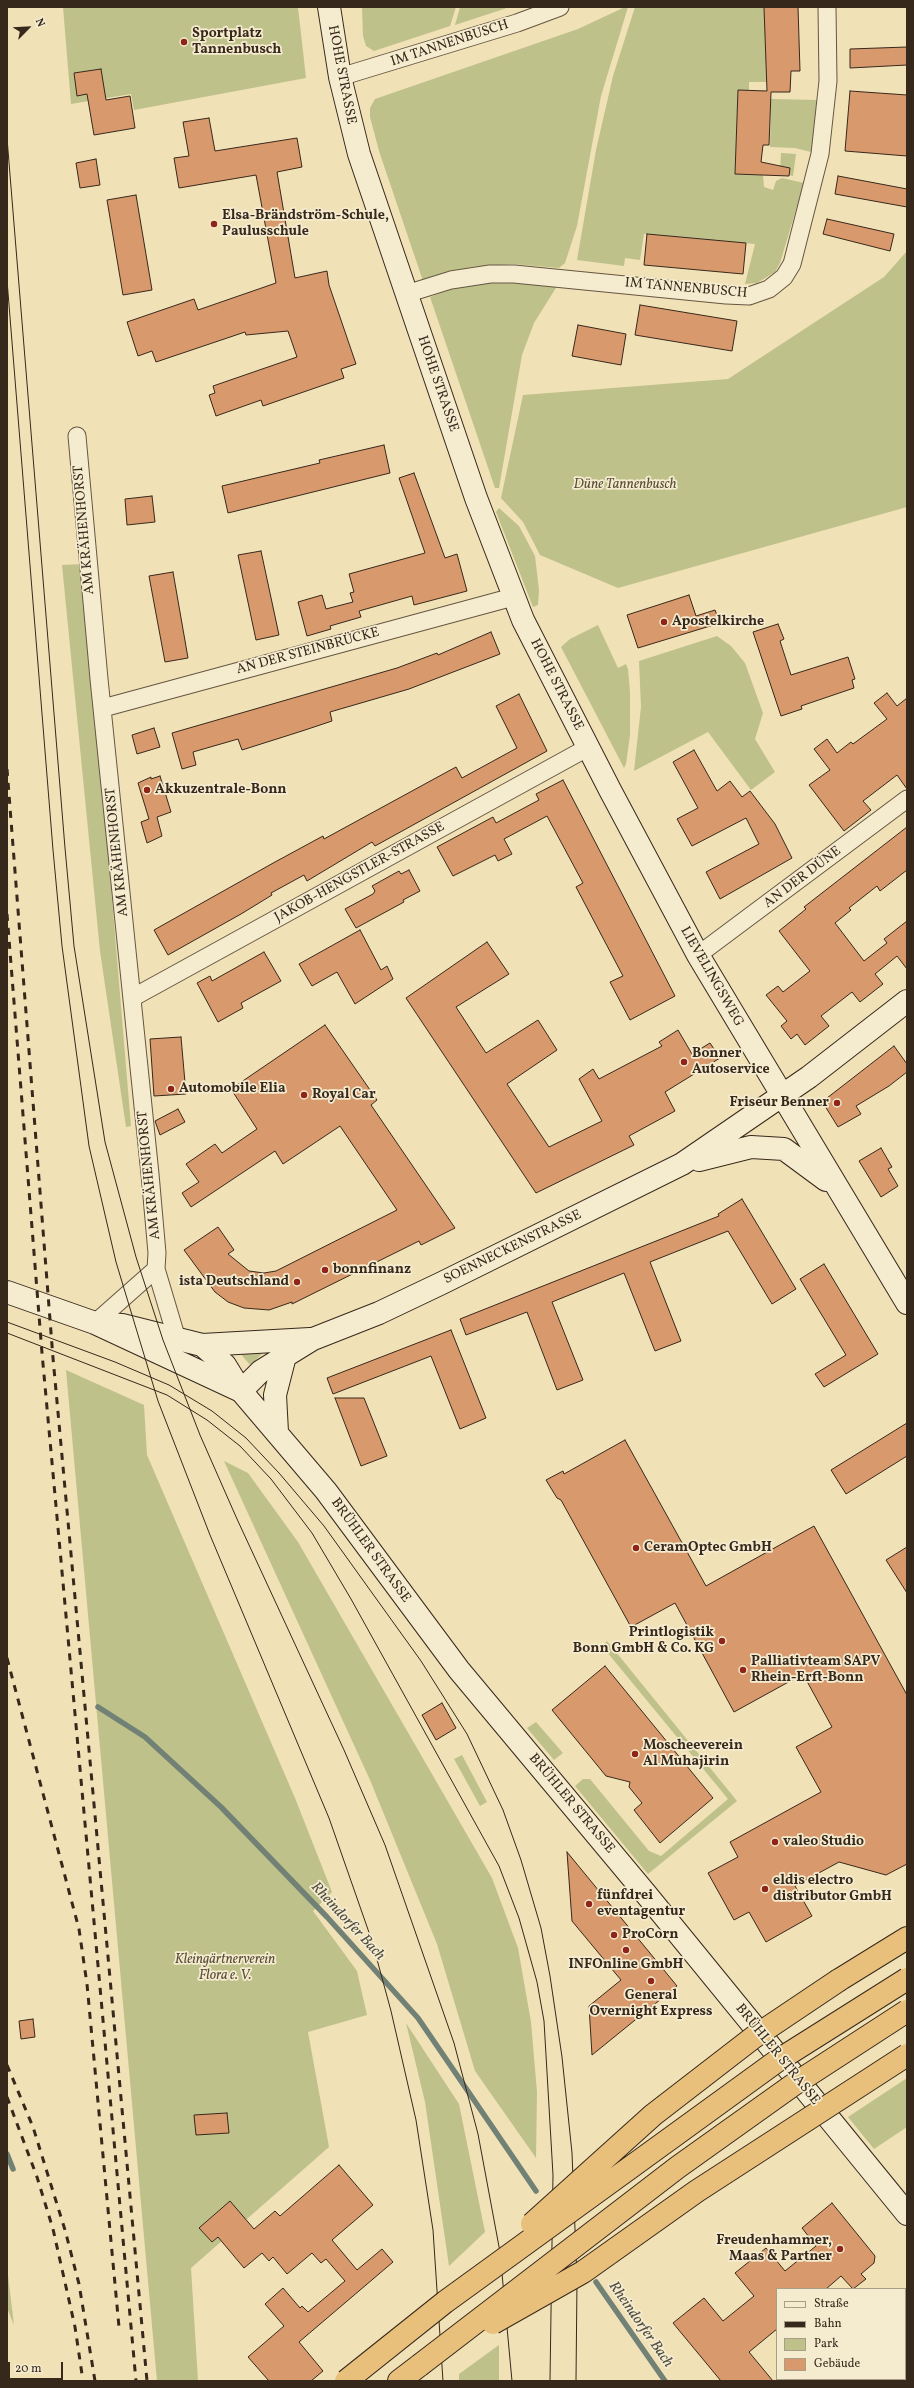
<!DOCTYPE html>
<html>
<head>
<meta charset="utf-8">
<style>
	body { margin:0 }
	#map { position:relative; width:914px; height:2388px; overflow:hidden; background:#f0e1b6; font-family:Vollkorn,serif }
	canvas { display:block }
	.frame { position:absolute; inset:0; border:8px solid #37281c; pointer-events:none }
	.legend { position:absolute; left:776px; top:2288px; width:130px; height:92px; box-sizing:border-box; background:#f5ecd0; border:1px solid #a99e88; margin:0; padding:5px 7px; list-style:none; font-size:12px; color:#37281c }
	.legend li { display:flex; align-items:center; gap:8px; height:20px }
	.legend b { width:20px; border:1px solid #a99e88 }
	.north { position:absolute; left:8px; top:8px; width:40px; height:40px; -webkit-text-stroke:3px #f5ecd0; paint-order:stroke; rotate:66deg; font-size:11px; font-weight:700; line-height:16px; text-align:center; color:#37281c }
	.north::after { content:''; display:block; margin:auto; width:14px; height:18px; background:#37281c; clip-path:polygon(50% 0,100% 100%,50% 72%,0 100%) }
	.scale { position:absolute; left:8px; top:2362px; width:55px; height:18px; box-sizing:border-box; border:2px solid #37281c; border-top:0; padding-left:5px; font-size:12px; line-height:14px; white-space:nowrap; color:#37281c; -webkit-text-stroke:3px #f5ecd0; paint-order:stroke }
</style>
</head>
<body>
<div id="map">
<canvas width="914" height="2388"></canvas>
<div class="frame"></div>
<ul class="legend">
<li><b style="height:5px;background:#f5ecd0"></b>Straße</li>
<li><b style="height:5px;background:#37281c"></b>Bahn</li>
<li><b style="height:11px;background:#bfc18a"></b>Park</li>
<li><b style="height:11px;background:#d8996c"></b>Gebäude</li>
</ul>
<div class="north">N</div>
<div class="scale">20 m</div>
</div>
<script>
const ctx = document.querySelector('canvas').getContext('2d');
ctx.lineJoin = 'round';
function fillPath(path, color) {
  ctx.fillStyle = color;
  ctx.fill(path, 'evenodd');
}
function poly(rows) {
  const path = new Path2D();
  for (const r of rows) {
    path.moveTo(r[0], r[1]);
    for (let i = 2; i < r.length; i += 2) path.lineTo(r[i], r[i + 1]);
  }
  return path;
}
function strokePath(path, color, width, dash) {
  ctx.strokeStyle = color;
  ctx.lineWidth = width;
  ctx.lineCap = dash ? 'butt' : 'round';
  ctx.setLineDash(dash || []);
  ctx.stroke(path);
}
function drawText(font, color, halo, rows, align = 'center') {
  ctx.font = font + ' Vollkorn,serif';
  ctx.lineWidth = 3.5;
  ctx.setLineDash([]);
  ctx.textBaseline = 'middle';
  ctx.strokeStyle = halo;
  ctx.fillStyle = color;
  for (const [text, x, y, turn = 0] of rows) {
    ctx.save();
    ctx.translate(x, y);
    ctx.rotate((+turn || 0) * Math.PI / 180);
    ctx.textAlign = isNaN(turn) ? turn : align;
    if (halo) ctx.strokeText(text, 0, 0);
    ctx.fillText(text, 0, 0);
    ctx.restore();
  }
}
fillPath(poly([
	[63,7,298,7,306,78,134,110,131,94,71,104],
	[362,7,456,7,450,26,374,51,366,46,363,36],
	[460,7,510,7,455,25],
	[625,7,628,7,601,96,577,226,565,263,559,268,513,264,472,267,423,281,379,151,370,117,370,108,375,99,578,29],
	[635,7,764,7,767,82,749,82,749,91,738,90,735,174,763,175,764,187,773,190,776,181,782,178,804,183,780,263,775,272,757,283,745,284,755,244,644,234,640,260,625,258,624,266,577,260,596,150,613,76],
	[771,99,817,100,811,152,795,148,770,147],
	[781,153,796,154,793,176,780,173],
	[907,251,907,507,618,588,540,555,523,522,501,498,523,395,728,379,884,277],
	[488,279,559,283,534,323,522,355,499,488,495,488,430,297,459,286],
	[499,508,519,526,535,556,539,590,538,605,533,607,496,512],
	[84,564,131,1126,126,1127,100,951,62,565],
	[598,625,618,668,626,664,628,669,630,692,630,735,626,764,624,768,561,647,570,639],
	[717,636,731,646,745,663,763,713,755,739,775,772,751,790,708,732,634,771,641,707,639,661],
	[265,1351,250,1365,240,1353],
	[66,1370,144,1405,147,1455,295,1798,332,1892,313,1911,357,1971,367,2015,308,2032,329,2147,191,2268,198,2381,157,2381],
	[224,1461,248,1473,298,1542,492,1878,518,1948,531,2022,537,2092,536,2158,475,2071,437,1944,370,1780],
	[607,1641,737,1801,648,1874,575,1786,583,1779,590,1779,649,1851,661,1856,728,1799,602,1646],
	[536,1722,563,1753,554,1760,527,1728],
	[462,1755,487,1802,480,1806,454,1759],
	[406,2023,459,2104,485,2232,449,2266,425,2102],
	[907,2078,907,2127,874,2149,848,2117],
	[7,2267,14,2325,7,2308],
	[499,2345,499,2381,459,2381,459,2374]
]), '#bfc18a');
strokePath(poly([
	[98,1707,145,1737,221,1807,327,1917,418,2018,536,2191],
	[7,2154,13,2169],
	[596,2282,665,2381]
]), '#728175', 5.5);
const building = poly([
	[764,7,798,7,800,71,791,71,790,92,771,92,769,145,763,145,761,162,790,168,789,176,735,174,738,90,767,91,764,7],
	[907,47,907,65,850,68,850,49,907,47],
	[101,69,106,100,130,96,135,128,94,135,87,94,77,96,74,73,101,69],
	[850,91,907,95,907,156,845,151,850,91],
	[209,118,215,151,297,138,302,167,277,172,295,278,327,271,329,285,356,364,341,369,344,378,263,406,261,400,216,416,209,395,215,393,213,386,297,357,288,331,246,335,245,332,156,362,152,351,138,356,127,322,194,299,198,310,276,283,256,175,179,188,174,158,189,156,183,122,209,118],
	[96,159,100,185,80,188,76,163,96,159],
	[838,176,907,189,907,207,835,194,838,176],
	[136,195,152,290,123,295,107,200,136,195],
	[827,219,894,234,890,251,823,234,827,219],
	[647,234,746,243,743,274,644,265,647,234],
	[640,305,737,321,732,351,635,335,640,305],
	[578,325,626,334,621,365,572,356,578,325],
	[384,445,390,473,228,513,222,486,320,463,319,460,384,445],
	[414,473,445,558,457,554,467,591,414,605,412,596,359,611,361,617,330,626,331,629,307,636,298,602,322,595,326,609,353,602,350,593,354,592,349,574,425,553,399,478,414,473],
	[152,496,155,522,127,525,125,499,152,496],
	[261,551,279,635,256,640,238,555,261,551],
	[173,572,188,658,165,662,149,576,173,572],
	[689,595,696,616,715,610,720,623,638,648,627,615,689,595],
	[778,624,784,639,780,641,791,675,848,657,855,679,852,680,854,688,801,706,802,709,781,716,753,632,778,624],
	[491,632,500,654,409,689,330,712,332,721,302,731,242,750,238,739,193,752,196,765,182,769,172,733,397,668,437,653,438,655,491,632],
	[887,693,897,706,907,698,907,789,897,775,863,801,871,810,844,831,809,785,830,770,814,749,827,739,837,753,851,742,853,744,887,719,874,703,887,693],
	[519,694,547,751,375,846,372,842,307,881,304,875,271,893,272,895,241,914,168,955,154,930,275,862,323,836,324,839,456,767,462,778,517,748,496,706,519,694],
	[154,728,160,747,137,754,132,735,154,728],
	[694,750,717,791,730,781,742,797,750,791,775,824,792,858,720,899,706,872,759,844,746,818,692,846,677,819,698,808,673,762,694,750],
	[160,776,171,812,157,817,162,836,147,843,141,822,149,819,138,783,151,777,151,779,160,776],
	[563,780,675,996,630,1020,610,982,623,976,576,887,583,883,547,816,504,839,512,854,498,861,495,855,453,876,437,847,493,817,496,823,539,800,536,794,563,780],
	[907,827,907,870,880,891,877,886,849,908,851,910,835,923,864,961,887,943,884,939,907,921,907,969,897,956,875,974,883,984,860,1002,852,992,821,1016,829,1026,805,1045,797,1034,791,1039,781,1026,787,1021,766,995,778,986,783,992,810,971,779,931,806,909,804,907,907,827],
	[409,870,420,891,403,900,404,902,356,928,345,909,373,894,375,891,372,886,399,871,401,874,409,870],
	[360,930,381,970,387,966,393,979,355,1004,337,972,312,986,299,964,360,930],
	[487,942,509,974,456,1007,486,1053,538,1020,557,1050,507,1084,549,1147,602,1121,579,1079,593,1069,599,1079,662,1046,659,1042,678,1030,692,1054,710,1043,720,1058,665,1092,675,1111,629,1136,634,1145,536,1193,406,998,487,942],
	[264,952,281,981,241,1003,243,1008,218,1022,197,983,210,976,212,981,264,952],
	[325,1025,377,1100,371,1105,455,1228,421,1245,419,1241,292,1304,292,1302,269,1310,244,1308,228,1302,215,1292,184,1250,218,1227,234,1250,228,1254,249,1271,264,1273,276,1271,397,1210,340,1126,283,1164,275,1151,191,1207,182,1193,199,1182,186,1164,215,1144,222,1153,257,1129,231,1089,325,1025],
	[181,1037,186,1094,154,1096,150,1039,181,1037],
	[894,1046,907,1064,907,1072,889,1086,856,1106,861,1114,838,1127,825,1106,829,1103,827,1098,894,1046],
	[178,1109,185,1122,160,1135,155,1121,178,1109],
	[881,1148,892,1167,888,1169,898,1186,881,1197,859,1161,881,1148],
	[742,1199,796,1289,772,1304,728,1231,650,1262,681,1341,655,1351,624,1273,552,1302,583,1380,557,1390,527,1312,466,1335,460,1319,719,1216,718,1214,742,1199],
	[824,1264,878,1354,824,1387,815,1374,846,1355,800,1279,824,1264],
	[451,1330,486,1418,460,1429,431,1356,333,1394,327,1378,451,1330],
	[335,1398,364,1398,387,1456,361,1466,335,1398],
	[907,1423,907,1456,846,1494,831,1470,907,1423],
	[625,1440,706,1586,814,1526,907,1695,907,1864,886,1875,839,1862,795,1886,812,1916,766,1942,749,1912,734,1920,708,1873,738,1857,730,1842,821,1792,796,1747,832,1727,803,1674,734,1712,675,1603,631,1627,561,1500,557,1498,546,1480,563,1471,564,1474,625,1440],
	[907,1547,907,1593,886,1560,907,1547],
	[605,1666,713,1798,660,1843,634,1810,642,1803,629,1787,630,1782,606,1776,552,1710,605,1666],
	[442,1703,456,1728,436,1740,422,1715,442,1703],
	[567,1852,677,1986,592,2055,589,2006,621,1980,572,1921,567,1852],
	[33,2019,35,2037,21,2039,19,2021,33,2019],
	[227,2113,229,2133,196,2135,194,2115,227,2113],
	[339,2165,373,2205,332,2240,357,2270,382,2249,393,2262,299,2342,323,2371,311,2381,269,2381,248,2357,284,2326,265,2304,283,2288,300,2308,302,2306,308,2312,345,2281,326,2259,321,2263,312,2253,287,2274,273,2257,269,2261,262,2253,244,2268,218,2237,212,2242,199,2228,230,2201,254,2229,275,2211,280,2216,339,2165],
	[832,2203,875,2256,874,2263,861,2274,866,2279,853,2289,841,2276,826,2289,777,2289,777,2329,749,2352,773,2381,721,2381,673,2323,704,2298,723,2321,754,2296,735,2273,766,2248,785,2271,816,2246,802,2228,832,2203]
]);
fillPath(building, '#d8996c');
strokePath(building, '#37281c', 1);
const street = poly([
	[340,77,517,23,560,7],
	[406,294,451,280,490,274,514,274,726,295,749,296,769,289,784,277,792,264,820,154,828,81,827,7],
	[77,436,99,679,150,1174,157,1253,156,1269,176,1336],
	[103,708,513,597],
	[698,955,907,799],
	[132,998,587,748],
	[95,1323,156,1269]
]);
const secondary = poly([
	[329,7,340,77,359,154,476,498,523,620,610,790,698,955,907,1303],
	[699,1160,751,1147,784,1149,826,1180],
	[7,1292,95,1323,241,1391],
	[95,1323,122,1325,202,1345,225,1365,241,1391,326,1491,459,1670,646,1894,907,2214],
	[202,1345,310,1339],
	[241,1391,261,1371,313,1339,379,1313,442,1283,682,1164,809,1077,907,1001],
	[277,1432,275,1395,285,1356]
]);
const highway = poly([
	[839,1980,907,1938],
	[399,2381,420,2365]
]);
strokePath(street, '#655642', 19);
strokePath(secondary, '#37281c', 24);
strokePath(highway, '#37281c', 24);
strokePath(street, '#f5ecd0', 17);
strokePath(secondary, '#f5ecd0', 22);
strokePath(highway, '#e8c07b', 22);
strokePath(poly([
	[7,138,65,848,74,946,105,1142,136,1257,163,1340,200,1435,237,1519,344,1750,385,1845,454,2043,478,2134,500,2252,512,2381],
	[7,280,53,850,62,946,89,1146,116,1262,158,1401,210,1535,329,1818,372,1941,391,2011,416,2120,433,2230,443,2381],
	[7,1322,115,1362,169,1385,212,1411,246,1438,279,1473,324,1526,421,1661,467,1734,503,1810,521,1860,541,1928,550,1976,562,2057,572,2153,577,2280,576,2381],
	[7,1333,167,1395,207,1420,240,1446,271,1479,312,1533,351,1599,499,1866,519,1918,537,1982,544,2021,553,2175,550,2381]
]), '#37281c', 1);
strokePath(poly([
	[7,769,53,1358,147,2381],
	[7,914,42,1353,136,2381],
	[7,1658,79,1929,87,1984,119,2327],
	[7,2065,33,2127,65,2230,79,2284,95,2381],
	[7,2097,37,2177,53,2229,75,2327,83,2381]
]), '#37281c', 3, [7, 7]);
const highwayBridge = poly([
	[532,2224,653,2115,754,2037,839,1980],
	[493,2323,583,2272,697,2191,907,2055],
	[420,2365,678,2167,793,2085,907,2011],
	[346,2381,445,2302,777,2061,907,1979]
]);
strokePath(highwayBridge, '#37281c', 24, []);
strokePath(highwayBridge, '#e8c07b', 22);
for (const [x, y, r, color] of [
	[184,42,4,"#8f2418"],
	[214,224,4,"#8f2418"],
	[664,622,4,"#8f2418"],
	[147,790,4,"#8f2418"],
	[684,1062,4,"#8f2418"],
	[171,1089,4,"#8f2418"],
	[304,1095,4,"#8f2418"],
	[837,1103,4,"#8f2418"],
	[325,1270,4,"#8f2418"],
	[297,1282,4,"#8f2418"],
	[636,1548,4,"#8f2418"],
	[722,1641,4,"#8f2418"],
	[743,1670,4,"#8f2418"],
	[635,1754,4,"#8f2418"],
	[775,1842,4,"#8f2418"],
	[765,1889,4,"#8f2418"],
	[589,1904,4,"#8f2418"],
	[614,1935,4,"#8f2418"],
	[626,1950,4,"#8f2418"],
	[651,1981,4,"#8f2418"],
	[840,2249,4,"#8f2418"]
]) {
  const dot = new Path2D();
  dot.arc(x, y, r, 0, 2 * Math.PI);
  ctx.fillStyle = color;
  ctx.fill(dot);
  strokePath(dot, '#f5ecd0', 1.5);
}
drawText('bold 14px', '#37281c', '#f5ecd0', [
	["Sportplatz",192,34],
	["Tannenbusch",192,50],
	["Elsa-Brändström-Schule,",222,216],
	["Paulusschule",222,232],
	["Apostelkirche",672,622],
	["Akkuzentrale-Bonn",155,790],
	["Bonner",692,1054],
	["Autoservice",692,1070],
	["Automobile Elia",179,1089],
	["Royal Car",312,1095],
	["Friseur Benner",829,1103,"right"],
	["bonnfinanz",333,1270],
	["ista Deutschland",289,1282,"right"],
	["CeramOptec GmbH",644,1548],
	["Printlogistik",714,1633,"right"],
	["Bonn GmbH & Co. KG",714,1649,"right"],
	["Palliativteam SAPV",751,1662],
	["Rhein-Erft-Bonn",751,1678],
	["Moscheeverein",643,1746],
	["Al Muhajirin",643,1762],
	["valeo Studio",783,1842],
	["eldis electro",773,1881],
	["distributor GmbH",773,1897],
	["fünfdrei",597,1896],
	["eventagentur",597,1912],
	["ProCorn",622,1935],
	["INFOnline GmbH",626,1965,"center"],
	["General",651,1996,"center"],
	["Overnight Express",651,2012,"center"],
	["Freudenhammer,",832,2241,"right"],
	["Maas & Partner",832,2257,"right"]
], 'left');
drawText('14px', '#37281c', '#f5ecd0', [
	["IM TANNENBUSCH",450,44,-18],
	["HOHE STRASSE",341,75,79],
	["IM TANNENBUSCH",686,289,5],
	["HOHE STRASSE",437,384,71],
	["AM KRÄHENHORST",85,530,-95],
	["AN DER STEINBRÜCKE",308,652,-15],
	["HOHE STRASSE",556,685,63],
	["AM KRÄHENHORST",118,852,-96],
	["JAKOB-HENGSTLER-STRASSE",360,873,-29],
	["AN DER DÜNE",803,878,-37],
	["LIEVELINGSWEG",711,977,60],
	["AM KRÄHENHORST",150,1175,-96],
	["SOENNECKENSTRASSE",513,1248,-26],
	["BRÜHLER STRASSE",370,1551,54],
	["BRÜHLER STRASSE",571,1804,50],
	["BRÜHLER STRASSE",777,2055,51]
]);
drawText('italic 14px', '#594e38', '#f5ecd0', [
	["Düne Tannenbusch",625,485],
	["Kleingärtnerverein",225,1960],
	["Flora e. V.",225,1976]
]);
drawText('italic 15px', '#504d41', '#f5ecd0', [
	["Rheindorfer Bach",347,1922,47],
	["Rheindorfer Bach",640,2325,55]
]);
</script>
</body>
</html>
